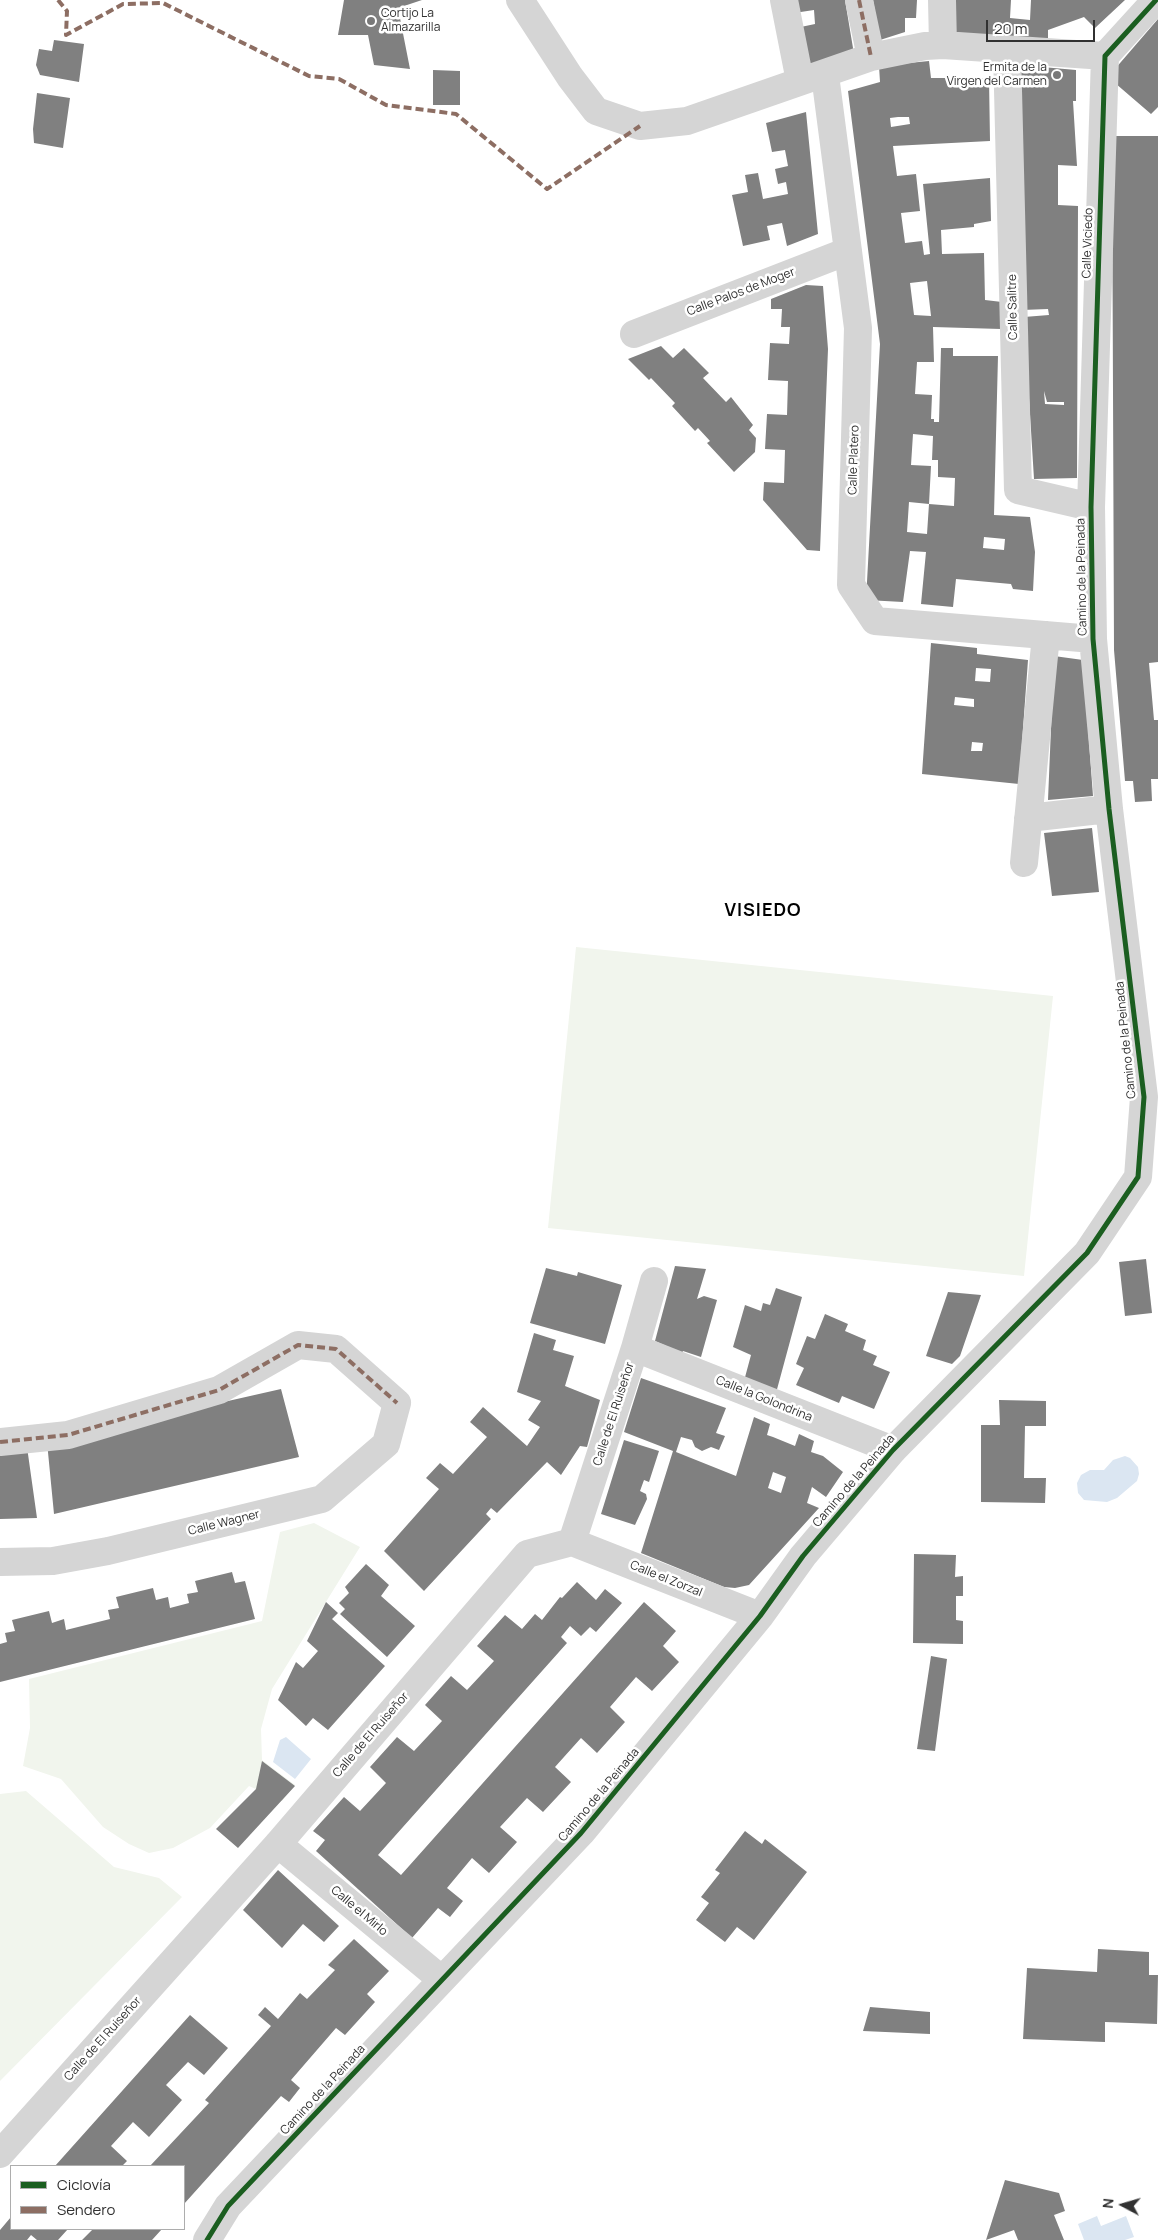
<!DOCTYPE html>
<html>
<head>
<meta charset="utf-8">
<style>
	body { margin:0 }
	#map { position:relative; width:1158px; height:2240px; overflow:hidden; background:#fff; font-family:Manrope,sans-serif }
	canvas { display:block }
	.legend { position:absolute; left:10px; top:2165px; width:175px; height:65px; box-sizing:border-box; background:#fff; border:1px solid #adadad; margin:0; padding:6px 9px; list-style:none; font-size:15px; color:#313131 }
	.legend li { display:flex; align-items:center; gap:10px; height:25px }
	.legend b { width:25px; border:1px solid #adadad }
	.north { position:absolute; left:1098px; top:2180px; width:50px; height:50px; -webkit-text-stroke:4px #fff; paint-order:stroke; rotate:276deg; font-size:14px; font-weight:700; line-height:20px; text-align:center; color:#313131 }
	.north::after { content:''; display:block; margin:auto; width:18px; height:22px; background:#313131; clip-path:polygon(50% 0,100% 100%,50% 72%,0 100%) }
	.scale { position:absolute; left:986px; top:20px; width:109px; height:22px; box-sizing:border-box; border:2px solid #313131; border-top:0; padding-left:6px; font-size:15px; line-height:18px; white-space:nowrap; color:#313131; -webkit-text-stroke:4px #fff; paint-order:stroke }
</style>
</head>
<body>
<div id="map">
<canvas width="1158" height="2240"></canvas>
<ul class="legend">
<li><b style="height:6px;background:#1b5e20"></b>Ciclovía</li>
<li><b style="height:6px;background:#8d6e63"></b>Sendero</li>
</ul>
<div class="north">N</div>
<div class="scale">20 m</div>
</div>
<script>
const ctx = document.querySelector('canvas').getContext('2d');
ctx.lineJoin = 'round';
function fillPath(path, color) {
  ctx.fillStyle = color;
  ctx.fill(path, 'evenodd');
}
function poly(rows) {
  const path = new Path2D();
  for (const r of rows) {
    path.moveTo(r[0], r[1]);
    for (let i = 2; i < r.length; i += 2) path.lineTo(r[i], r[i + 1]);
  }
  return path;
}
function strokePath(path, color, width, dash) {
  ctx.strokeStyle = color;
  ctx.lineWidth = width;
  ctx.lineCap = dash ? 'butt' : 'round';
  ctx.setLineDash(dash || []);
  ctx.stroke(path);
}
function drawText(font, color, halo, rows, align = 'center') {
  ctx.font = font + ' Manrope,sans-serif';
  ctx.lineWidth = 5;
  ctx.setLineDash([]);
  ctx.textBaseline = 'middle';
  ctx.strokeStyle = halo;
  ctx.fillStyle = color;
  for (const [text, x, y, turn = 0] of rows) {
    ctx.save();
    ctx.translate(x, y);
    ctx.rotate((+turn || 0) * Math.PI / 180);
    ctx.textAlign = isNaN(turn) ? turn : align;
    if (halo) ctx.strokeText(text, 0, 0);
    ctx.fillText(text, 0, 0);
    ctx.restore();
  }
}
fillPath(poly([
	[576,947,1053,996,1024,1276,548,1228],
	[314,1523,360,1547,272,1689,261,1729,262,1760,295,1785,282,1801,249,1786,210,1828,173,1848,149,1853,129,1844,103,1827,61,1779,23,1766,30,1728,29,1679,262,1621,280,1532],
	[26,1791,114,1867,159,1878,182,1897,0,2081,0,1794]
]), '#f1f5ed');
fillPath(poly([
	[1125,1456,1130,1458,1138,1467,1139,1474,1137,1481,1117,1498,1107,1502,1084,1500,1078,1493,1077,1483,1081,1475,1090,1470,1104,1470,1113,1460],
	[286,1737,311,1759,295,1779,273,1762,280,1740],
	[1097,2216,1101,2226,1126,2216,1134,2237,1125,2240,1084,2240,1078,2224]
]), '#dbe6f2');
fillPath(poly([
	[344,0,422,0,398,8,410,69,374,65,368,35,338,35],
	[791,0,845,0,854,54,803,67,796,28,815,24,814,10,794,13],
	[873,0,917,0,916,18,905,18,905,32,880,40],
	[951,0,1011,0,1010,18,1030,20,1031,0,1125,0,1095,28,1084,17,1048,30,1048,46,952,39],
	[1158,19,1158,107,1151,114,1108,77],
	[54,40,84,44,79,82,40,75,36,65,39,49,52,51],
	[929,61,931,78,989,78,990,141,893,146,897,176,916,174,920,211,901,213,905,243,922,241,924,255,930,254,923,184,990,178,991,221,974,224,974,227,941,230,942,254,984,253,985,300,1002,302,1001,329,933,327,934,362,917,362,915,394,932,395,931,419,934,419,934,422,939,422,941,348,953,348,953,356,998,356,994,515,1030,517,1035,552,1033,591,1013,589,1011,584,956,579,953,607,921,604,926,552,910,551,903,602,866,600,880,344,848,91,880,82,879,66],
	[898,117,909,117,910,124,891,127,890,118],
	[927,281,931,316,914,315,910,283],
	[913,434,933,436,932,460,938,460,938,477,955,478,954,506,929,504,927,534,907,532,909,502,929,504,931,466,911,465],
	[984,537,1005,539,1004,550,983,548],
	[1020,65,1076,70,1076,101,1073,101,1077,166,1058,165,1058,205,1078,206,1077,478,1034,479,1024,317,1049,315,1048,309,1022,310],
	[1044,391,1047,402,1064,402,1064,405,1045,404],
	[433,70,460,71,460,105,433,105],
	[37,93,70,98,63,148,34,143,33,129],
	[806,112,818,234,787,246,782,223,767,226,770,240,743,246,732,195,748,192,745,175,758,173,763,199,788,194,786,182,778,184,775,169,788,166,785,150,772,152,766,123],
	[1112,136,1158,136,1158,662,1149,663,1154,720,1158,720,1158,779,1151,779,1152,801,1135,802,1133,781,1125,781,1114,650],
	[806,285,823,286,828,349,820,551,807,550,763,500,764,482,784,483,785,450,765,449,767,414,787,415,788,381,768,380,770,343,789,344,790,327,781,327,782,309,771,309,771,299],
	[661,346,673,358,684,348,709,373,703,378,726,402,731,397,753,425,749,430,756,438,755,452,734,472,707,443,710,441,698,428,695,431,672,406,675,403,651,378,649,380,628,359],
	[931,643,977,648,977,654,1028,660,1019,784,922,774],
	[976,668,991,669,990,682,975,681],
	[955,697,974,699,974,707,954,705],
	[972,742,983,743,982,751,971,751],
	[1054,656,1083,660,1093,796,1048,800],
	[1092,828,1099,892,1052,896,1044,833],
	[1146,1259,1152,1313,1125,1316,1119,1262],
	[675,1266,706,1269,697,1299,704,1296,717,1300,701,1357,683,1351,682,1353,655,1341],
	[546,1268,577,1276,578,1272,622,1285,605,1344,530,1323],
	[776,1288,802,1297,776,1393,744,1381,751,1355,733,1347,745,1305,761,1311,763,1303,770,1305],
	[948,1292,981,1295,960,1356,952,1364,926,1356],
	[825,1314,848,1324,845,1331,866,1340,863,1350,877,1356,873,1365,890,1372,874,1409,842,1396,839,1403,796,1385,804,1368,796,1364,807,1336,815,1339],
	[534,1333,556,1340,553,1350,574,1356,565,1386,600,1400,587,1447,580,1446,561,1475,547,1462,497,1513,491,1508,486,1514,491,1519,424,1591,384,1551,439,1489,426,1478,440,1463,453,1474,487,1437,470,1422,483,1407,527,1446,540,1427,528,1420,541,1401,517,1392],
	[641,1378,726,1408,716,1433,725,1436,719,1450,711,1447,702,1451,695,1447,692,1440,681,1437,676,1452,736,1476,754,1417,770,1424,767,1435,773,1437,795,1446,799,1434,814,1441,811,1452,823,1456,843,1472,826,1497,812,1487,807,1503,819,1508,749,1585,735,1588,724,1587,641,1553,673,1451,624,1432],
	[773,1472,786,1477,781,1493,768,1488],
	[281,1389,299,1457,54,1514,47,1442],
	[999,1400,1046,1401,1046,1426,1025,1426,1024,1478,1046,1478,1045,1503,981,1502,981,1425,1000,1425],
	[624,1440,659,1451,649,1482,644,1480,640,1491,646,1494,647,1499,635,1525,601,1514],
	[27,1447,37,1518,0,1519,0,1449],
	[914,1554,956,1555,955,1577,963,1576,963,1596,956,1596,956,1620,963,1621,963,1644,913,1643],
	[366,1564,389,1585,381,1596,415,1626,387,1657,340,1614,345,1609,339,1603,349,1593,345,1587],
	[232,1572,235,1583,245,1581,255,1619,0,1682,0,1644,7,1642,5,1633,15,1631,12,1620,49,1611,52,1623,64,1619,66,1630,110,1619,108,1610,119,1608,116,1597,153,1588,156,1600,168,1597,170,1608,189,1603,187,1594,198,1592,195,1581],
	[577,1582,596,1600,605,1589,622,1603,596,1632,590,1627,581,1636,570,1626,561,1637,567,1643,378,1855,401,1875,644,1602,676,1631,663,1646,679,1662,652,1691,636,1677,610,1707,625,1722,597,1753,581,1738,555,1767,571,1782,543,1812,527,1798,500,1827,517,1842,489,1873,472,1858,447,1888,463,1901,450,1917,438,1908,412,1938,316,1851,325,1840,313,1831,344,1797,360,1811,386,1783,370,1767,397,1737,414,1751,442,1721,425,1705,451,1676,467,1690,494,1661,477,1646,505,1615,522,1629,535,1614,542,1620,560,1597,562,1598],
	[326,1602,338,1613,332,1619,385,1666,328,1730,313,1718,306,1726,278,1700,296,1662,303,1668,318,1651,307,1641],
	[931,1656,947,1659,935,1751,917,1749],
	[262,1761,295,1786,238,1848,216,1829,256,1789],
	[745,1831,762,1844,765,1839,807,1872,754,1940,737,1927,725,1942,696,1920,709,1903,701,1897,720,1873,715,1870],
	[278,1870,339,1926,324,1942,303,1924,282,1948,243,1910],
	[354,1939,389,1971,367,1994,375,2002,345,2035,336,2028,291,2080,300,2088,289,2102,281,2096,184,2204,184,2166,150,2166,209,2103,205,2100,271,2026,258,2015,265,2007,278,2019,300,1993,307,1999,335,1970,328,1965],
	[1098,1949,1149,1952,1149,1975,1158,1975,1157,2024,1105,2022,1105,2042,1023,2039,1027,1968,1097,1972],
	[870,2007,930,2012,930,2034,863,2031],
	[190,2015,228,2048,204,2075,188,2062,166,2085,182,2100,149,2137,133,2122,111,2146,127,2161,122,2166,55,2166],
	[1005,2180,1059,2193,1065,2211,1054,2215,1064,2240,1018,2240,1014,2230,986,2240],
	[11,2217,11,2229,68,2229,58,2240,37,2240,31,2235,27,2240,0,2240,0,2230],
	[93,2229,162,2229,152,2240,82,2240]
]), '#808080');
strokePath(poly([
	[520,0,570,77,596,111,640,126,687,121,871,57,925,46,943,45,1105,56],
	[784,0,800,81],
	[859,0,871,57],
	[942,0,943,45],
	[1007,50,1018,490,1091,507],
	[825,75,858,328,851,585,875,621,1093,639],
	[634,334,848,251],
	[1028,818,1109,809],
	[1024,863,1046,635],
	[635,1348,893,1450],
	[0,1442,68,1435,219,1390,298,1345,336,1349,397,1403,386,1444,322,1499,108,1551,53,1561,0,1562],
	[572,1542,635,1348,654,1281],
	[572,1542,760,1616],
	[278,1844,441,1979],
	[0,2154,278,1844,527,1554,572,1542],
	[207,2240,228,2206,581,1833,760,1616,803,1556,893,1450,1087,1253,1138,1177,1144,1097,1109,809,1093,639,1091,507,1105,56,1156,0]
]), '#d5d5d5', 28);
strokePath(poly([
	[58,0,67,11,66,35,123,4,163,3,309,76,339,79,386,105,456,114,547,189,640,126],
	[859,0,871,57],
	[0,1442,68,1435,219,1390,298,1345,336,1349,397,1403]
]), '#8d6e63', 4, [8, 4]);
strokePath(poly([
	[207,2240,228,2206,581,1833,760,1616,803,1556,893,1450,1087,1253,1138,1177,1144,1097,1109,809,1093,639,1091,507,1105,56,1156,0]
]), '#1b5e20', 5);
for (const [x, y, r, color] of [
	[371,21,5,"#797979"],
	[1057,75,5,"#797979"]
]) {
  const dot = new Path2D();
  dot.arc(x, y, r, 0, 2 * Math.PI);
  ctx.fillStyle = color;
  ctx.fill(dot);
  strokePath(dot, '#fff', 2);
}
drawText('12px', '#313131', '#fff', [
	["Cortijo La",381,14],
	["Almazarilla",381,28],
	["Ermita de la",1047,68,"right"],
	["Virgen del Carmen",1047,82,"right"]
], 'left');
drawText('12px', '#313131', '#fff', [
	["Calle Viciedo",1088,243,-88],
	["Calle Palos de Moger",741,292,-21],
	["Calle Salitre",1013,307,-91],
	["Calle Platero",854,460,-88],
	["Camino de la Peinada",1082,577,-91],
	["Camino de la Peinada",1126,1040,-96],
	["Calle la Golondrina",764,1399,22],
	["Calle de El Ruiseñor",614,1414,-72],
	["Camino de la Peinada",854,1481,-49],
	["Calle Wagner",224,1523,-14],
	["Calle el Zorzal",666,1579,22],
	["Calle de El Ruiseñor",371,1735,-49],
	["Camino de la Peinada",599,1795,-50],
	["Calle el Mirlo",359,1911,40],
	["Calle de El Ruiseñor",103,2039,-48],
	["Camino de la Peinada",323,2090,-47]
]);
ctx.letterSpacing = '1px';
drawText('bold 18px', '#000', '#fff', [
	["VISIEDO",763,911]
]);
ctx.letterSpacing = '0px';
</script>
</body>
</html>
